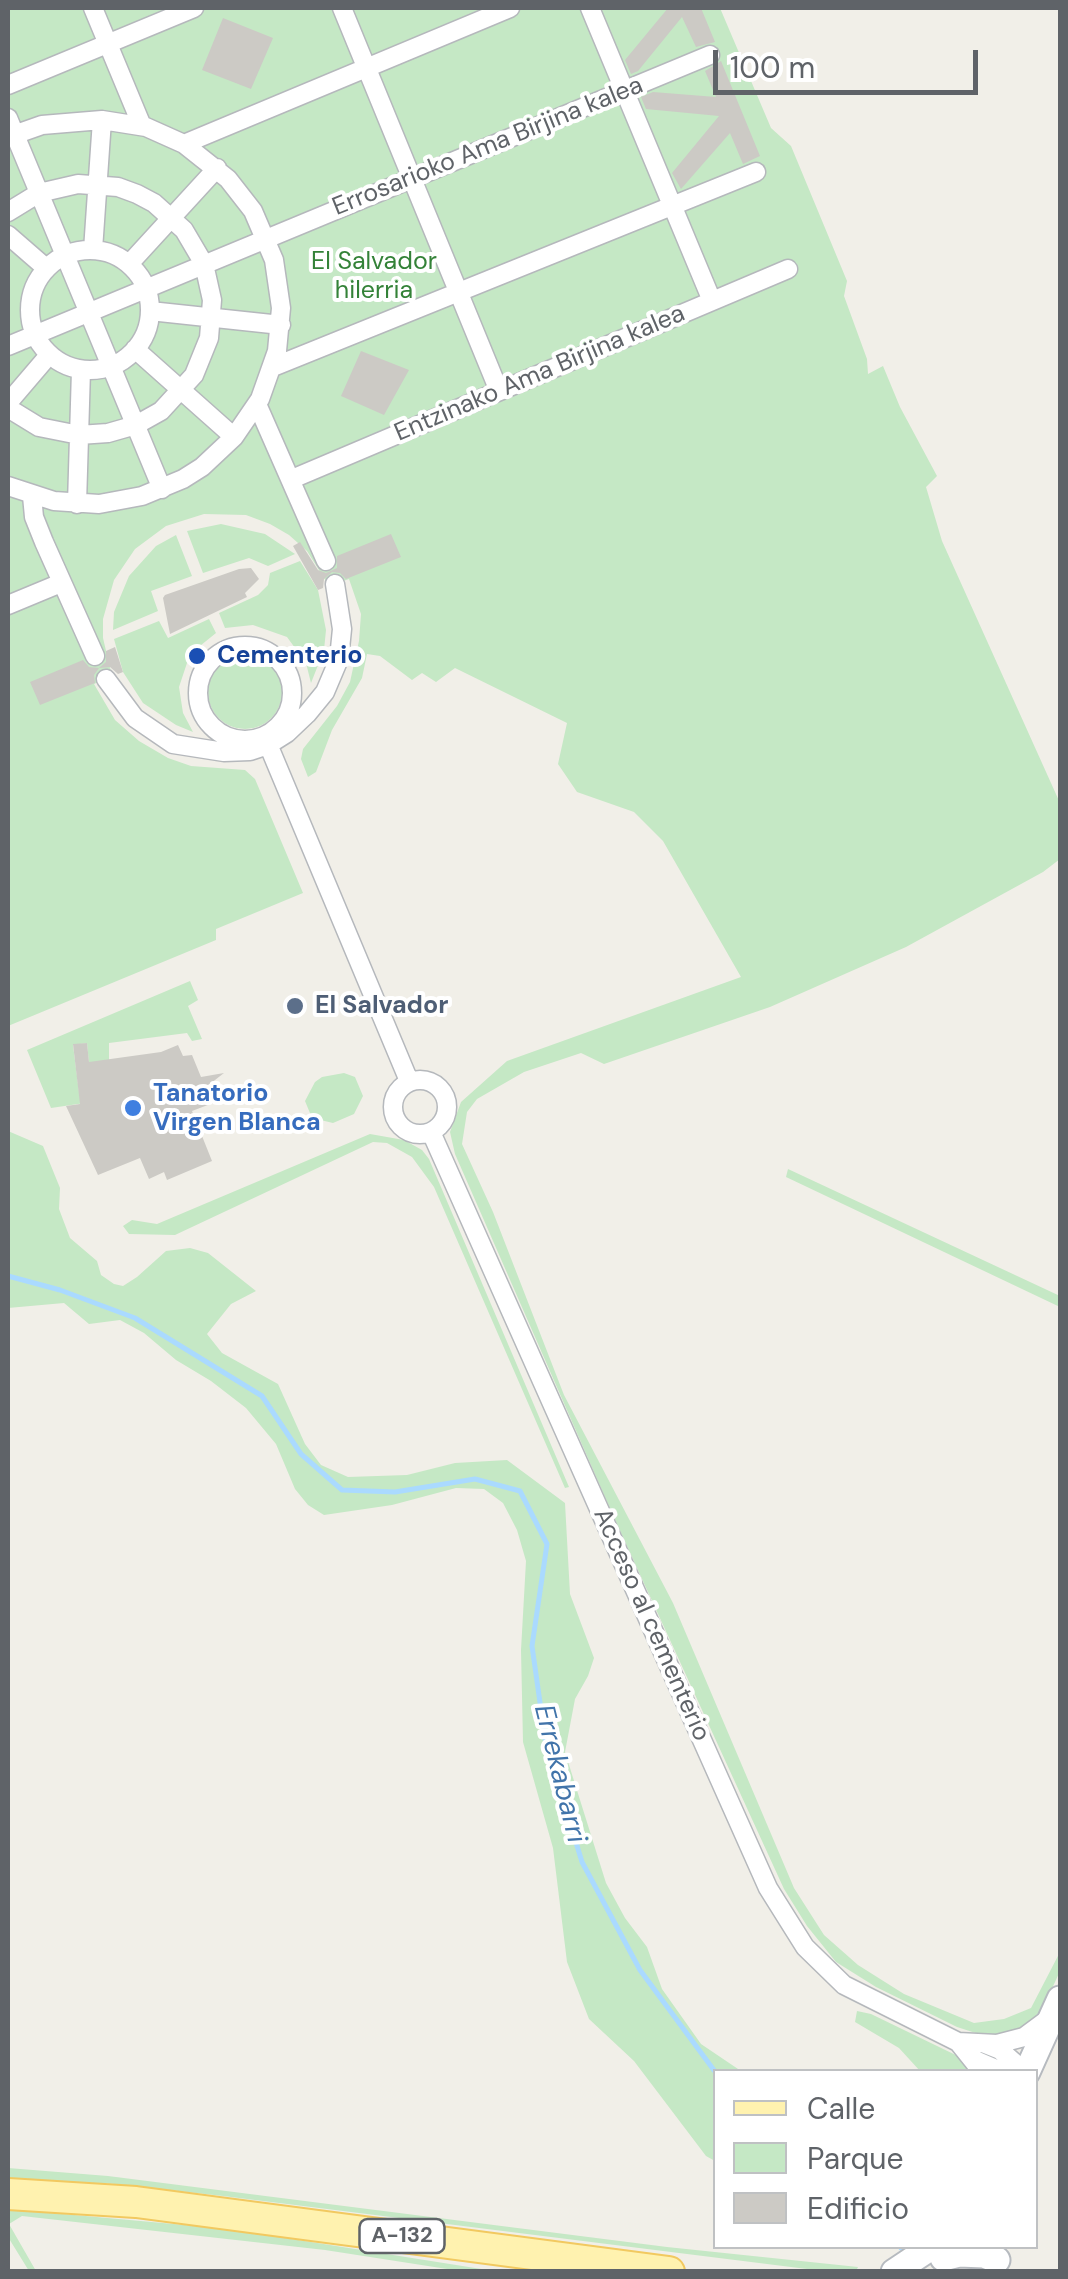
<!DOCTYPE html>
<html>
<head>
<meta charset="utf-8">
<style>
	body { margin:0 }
	#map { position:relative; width:1068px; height:2279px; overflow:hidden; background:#f1efe8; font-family:"DM Sans",sans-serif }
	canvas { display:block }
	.frame { position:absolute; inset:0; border:10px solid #5f6368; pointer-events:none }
	.legend { position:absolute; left:713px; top:2069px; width:325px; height:180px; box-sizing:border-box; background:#fff; border:2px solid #bfc1c3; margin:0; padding:12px 18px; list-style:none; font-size:30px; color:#5f6368 }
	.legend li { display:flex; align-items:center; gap:20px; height:50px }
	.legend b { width:50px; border:2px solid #bfc1c3 }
	.scale { position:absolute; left:713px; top:50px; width:265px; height:45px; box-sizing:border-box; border:5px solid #5f6368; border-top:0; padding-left:12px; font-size:30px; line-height:35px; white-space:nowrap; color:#5f6368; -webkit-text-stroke:8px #fff; paint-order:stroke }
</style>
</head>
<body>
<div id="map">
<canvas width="1068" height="2279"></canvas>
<div class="frame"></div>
<ul class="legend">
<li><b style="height:12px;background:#fff2af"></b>Calle</li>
<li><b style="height:28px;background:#c5e8c5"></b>Parque</li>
<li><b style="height:28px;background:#cccac5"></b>Edificio</li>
</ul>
<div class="scale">100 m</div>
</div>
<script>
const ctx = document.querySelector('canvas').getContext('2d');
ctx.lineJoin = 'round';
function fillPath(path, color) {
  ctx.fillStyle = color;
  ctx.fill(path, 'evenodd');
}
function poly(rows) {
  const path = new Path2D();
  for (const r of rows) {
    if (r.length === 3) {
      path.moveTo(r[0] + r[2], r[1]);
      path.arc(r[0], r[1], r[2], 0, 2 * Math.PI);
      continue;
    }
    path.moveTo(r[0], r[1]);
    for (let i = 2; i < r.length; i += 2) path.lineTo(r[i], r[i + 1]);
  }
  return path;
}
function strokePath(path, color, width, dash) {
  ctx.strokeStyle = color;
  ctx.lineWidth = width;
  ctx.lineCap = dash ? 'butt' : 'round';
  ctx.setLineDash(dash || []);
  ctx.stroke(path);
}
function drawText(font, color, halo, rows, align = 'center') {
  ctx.font = font + ' "DM Sans",sans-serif';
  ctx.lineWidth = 8;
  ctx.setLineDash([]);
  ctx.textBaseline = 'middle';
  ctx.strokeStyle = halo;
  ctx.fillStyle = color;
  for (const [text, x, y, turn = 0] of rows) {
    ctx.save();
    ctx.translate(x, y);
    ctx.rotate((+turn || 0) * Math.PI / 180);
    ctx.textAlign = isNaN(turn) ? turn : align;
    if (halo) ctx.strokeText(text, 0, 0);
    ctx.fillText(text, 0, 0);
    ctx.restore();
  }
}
fillPath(poly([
	[8,8,720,8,771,128,791,146,847,281,844,296,867,359,868,374,883,366,900,407,937,476,926,487,942,541,1060,803,1060,859,1043,872,906,947,770,1007,604,1064,581,1053,524,1072,477,1099,467,1112,462,1144,493,1212,564,1395,673,1603,794,1888,824,1935,858,1965,904,1994,974,2023,1004,2019,1031,2008,1060,1952,1060,1971,1045,2004,1033,2020,1020,2028,988,2037,957,2027,876,1987,836,1962,807,1926,784,1889,615,1520,455,1154,450,1132,461,1102,507,1061,741,977,663,841,634,812,577,792,558,764,567,723,455,668,436,682,422,673,412,680,380,656,367,654,362,678,332,730,316,772,308,777,301,759,303,749,337,706,350,682,359,641,361,614,349,579,329,586,307,551,289,535,270,524,246,515,204,514,166,526,135,549,114,580,103,619,103,638,112,676,94,684,115,720,139,741,168,758,191,766,245,770,255,779,303,893,216,929,216,940,8,1026],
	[221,524,265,534,295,554,268,566,249,558,203,573,187,531],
	[176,535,192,576,151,591,158,611,113,630,114,612,129,576,156,546],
	[300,561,318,590,326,630,324,650,311,683,306,663,287,637,253,625,225,628,219,613,258,595,268,585,270,573],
	[209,619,216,633,190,654,179,687,183,713,193,732,176,725,143,703,123,672,114,639,159,621,168,638],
	[245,692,37],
	[190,981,198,1000,188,1006,202,1039,192,1041,187,1033,109,1043,109,1061,89,1063,87,1043,73,1045,79,1092,105,1100,51,1108,27,1050],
	[344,1073,355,1077,363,1096,354,1114,333,1123,312,1118,305,1101,315,1082,322,1077],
	[8,1131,43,1146,60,1188,59,1209,70,1238,97,1261,101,1275,114,1284,123,1286,137,1277,166,1251,190,1248,208,1253,256,1291,231,1304,207,1334,222,1353,278,1384,305,1444,321,1465,348,1477,407,1475,455,1463,507,1460,565,1503,570,1594,594,1658,588,1676,575,1699,565,1752,606,1883,625,1918,647,1947,662,1989,701,2044,741,2071,716,2072,715,2161,706,2156,634,2061,589,2019,567,1962,553,1848,523,1742,521,1650,526,1561,517,1530,503,1503,484,1489,456,1488,392,1505,324,1515,308,1505,295,1489,276,1444,246,1408,211,1381,176,1360,144,1333,120,1320,89,1324,64,1303,8,1308],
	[370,1134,404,1140,422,1150,429,1159,569,1487,565,1488,434,1187,412,1157,387,1143,373,1142,175,1235,129,1234,123,1226,132,1220,157,1224],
	[788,1169,1060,1296,1060,1307,786,1177],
	[857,2011,871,2014,968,2061,977,2071,920,2071,899,2048,855,2022],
	[8,2168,108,2176,667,2247,858,2267,856,2271,823,2271,223,2196,115,2184,8,2179],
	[8,2209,229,2229,494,2271,460,2271,325,2250,22,2216,9,2224,36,2271,29,2271,8,2237]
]), '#c5e8c5');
strokePath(poly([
	[8,1276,60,1290,135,1318,262,1396,301,1454,342,1490,395,1492,475,1479,520,1491,547,1544,532,1646,546,1745,582,1862,640,1970,716,2073],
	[901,2246,901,2248]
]), '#aadaff', 5);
fillPath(poly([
	[668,8,701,8,715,42,696,47,682,17,638,71,631,74,625,60],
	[223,18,273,38,251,89,202,70],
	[721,61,760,156,743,164,730,133,681,189,672,173,719,116,646,109,641,97,653,92,716,97,705,71],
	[361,351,409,370,384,415,341,396],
	[391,534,401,557,346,579,340,573,332,572,324,579,323,588,318,590,293,546,300,542,318,570,326,573,337,568,337,556],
	[251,568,259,579,245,593,247,597,170,634,163,598,165,595,239,569],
	[115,647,123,672,118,674,110,667,99,668,94,675,95,683,40,705,30,682,83,660,89,667,99,668,106,662,106,651],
	[87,1043,89,1062,161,1052,178,1045,183,1056,192,1055,201,1077,224,1073,206,1087,213,1103,192,1111,212,1161,167,1180,164,1172,149,1179,140,1158,98,1175,66,1106,80,1104,73,1044]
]), '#cccac5');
const street = poly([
	[93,8,142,126],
	[342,8,499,391],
	[590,8,712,301],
	[8,85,194,8],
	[8,118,162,489],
	[8,137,42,125,102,120,146,127,184,144,228,179,253,211,274,260,281,308,277,351,260,399,234,437,202,467,183,479,142,496,99,504,54,501,8,486],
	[184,144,510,8],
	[8,212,39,193,78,184,118,187,137,194,154,203,184,230,204,264,212,300,209,338,194,375,161,411,136,425,108,433,79,435,39,427,8,408],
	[8,235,46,268],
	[90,310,60],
	[93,250,102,120],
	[130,263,217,168],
	[150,311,281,325],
	[8,346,710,55],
	[135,349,234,437],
	[273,367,756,172],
	[8,403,49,355],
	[257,404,326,561],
	[292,479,788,269],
	[32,496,34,517,44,542,95,656],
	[77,504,81,370],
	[8,605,61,583],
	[245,693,47],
	[106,679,135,718,173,744,224,752,250,751,268,745,287,733,307,714,325,692,339,659,342,629,335,584],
	[265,737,409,1081],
	[420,1107,27],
	[431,1132,768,1888,805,1947,844,1985,958,2042,997,2044,1024,2037,1051,2017],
	[958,2042,982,2072],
	[985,2044,1000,2050,1025,2072],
	[975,2060,1003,2072]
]);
const secondary = poly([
	[1027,2072,1060,1999],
	[943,2258,959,2254,984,2255,997,2260],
	[894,2272,933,2246]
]);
const primary = poly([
	[8,2194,136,2202,669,2272]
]);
strokePath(street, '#b5b8bc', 21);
strokePath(secondary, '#b6babf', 29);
strokePath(primary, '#f2c960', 34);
strokePath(street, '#fff', 18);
strokePath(secondary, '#fff', 25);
strokePath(primary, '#fff2af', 30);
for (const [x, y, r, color] of [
	[197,656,10,"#1a4fb4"],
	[295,1006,10,"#5c6f8a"],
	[133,1108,10,"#3f7fe0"]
]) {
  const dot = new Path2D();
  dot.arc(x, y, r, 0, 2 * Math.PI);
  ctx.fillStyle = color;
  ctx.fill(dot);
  strokePath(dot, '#fff', 4);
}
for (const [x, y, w] of [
	[402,2236,85]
]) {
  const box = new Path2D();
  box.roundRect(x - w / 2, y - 17, w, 34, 8);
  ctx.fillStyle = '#fff';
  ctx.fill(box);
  strokePath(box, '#5f6368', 2.5);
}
drawText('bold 22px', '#5f6368', null, [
	["A-132",402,2236]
]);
drawText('25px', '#5f6368', '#fff', [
	["Errosarioko Ama Birjina kalea",488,147,-22],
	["Entzinako Ama Birjina kalea",540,374,-23],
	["Acceso al cementerio",651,1625,66]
]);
drawText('25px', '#348238', '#fff', [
	["El Salvador",374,262],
	["hilerria",374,291]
]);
drawText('bold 25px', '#164399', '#fff', [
	["Cementerio",217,656]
], 'left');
drawText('bold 25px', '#4e5e75', '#fff', [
	["El Salvador",315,1006]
], 'left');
drawText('bold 25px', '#366cbe', '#fff', [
	["Tanatorio",153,1094],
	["Virgen Blanca",153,1123]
], 'left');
drawText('italic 28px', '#4174aa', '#fff', [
	["Errekabarri",559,1774,76]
]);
</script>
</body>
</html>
